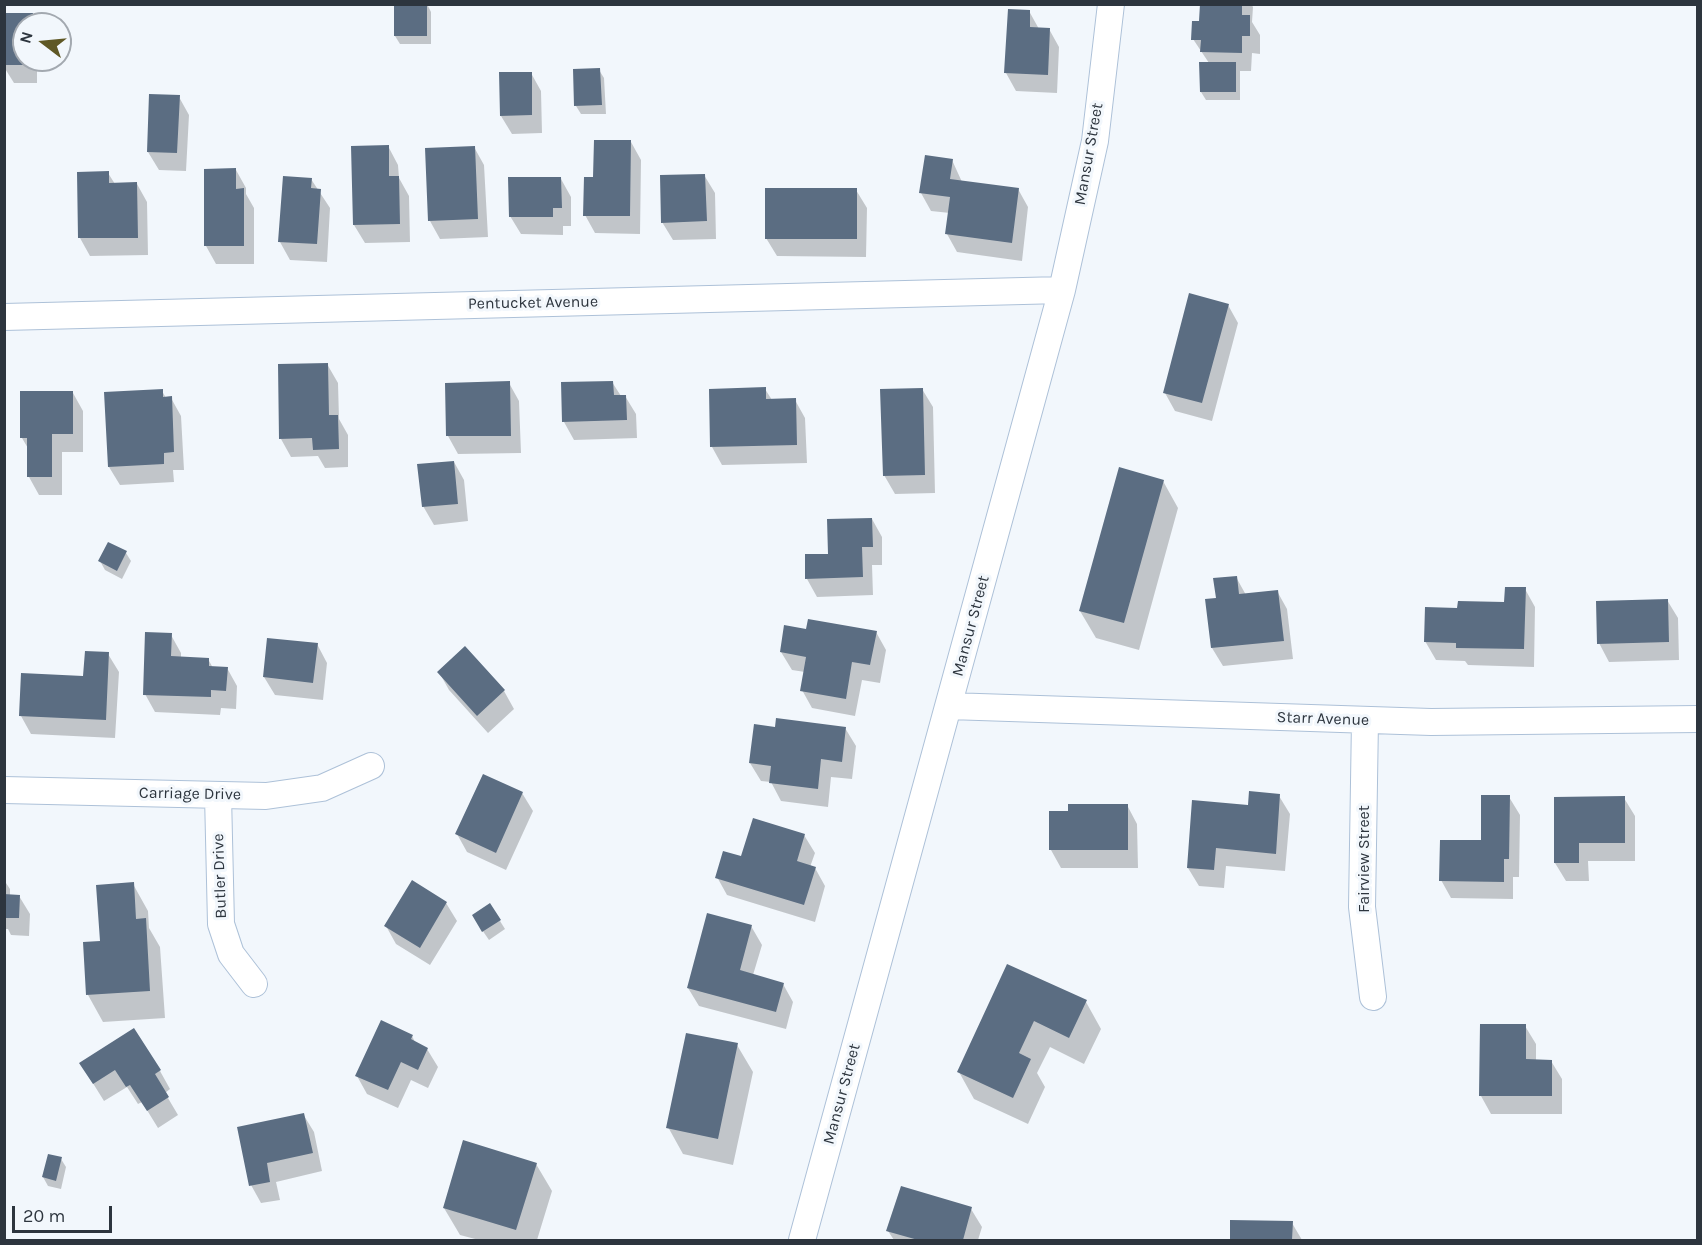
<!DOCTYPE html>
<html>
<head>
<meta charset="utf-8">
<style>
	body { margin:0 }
	#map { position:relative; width:1702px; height:1245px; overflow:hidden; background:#f2f7fc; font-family:Karla,sans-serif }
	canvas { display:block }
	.frame { position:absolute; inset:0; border:6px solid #2d353e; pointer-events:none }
	.north { position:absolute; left:12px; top:12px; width:60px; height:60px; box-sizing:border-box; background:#f2f7fc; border:2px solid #a3a9b0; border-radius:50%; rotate:286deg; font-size:16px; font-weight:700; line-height:24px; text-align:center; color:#2d353e }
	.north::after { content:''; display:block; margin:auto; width:21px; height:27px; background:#5f5825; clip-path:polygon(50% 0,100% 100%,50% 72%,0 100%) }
	.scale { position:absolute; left:12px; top:1206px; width:100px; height:27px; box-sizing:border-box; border:3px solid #2d353e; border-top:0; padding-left:8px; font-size:18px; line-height:21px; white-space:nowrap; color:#2d353e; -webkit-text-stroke:4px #f2f7fc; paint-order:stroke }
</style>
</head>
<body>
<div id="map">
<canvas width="1702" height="1245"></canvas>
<div class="frame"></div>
<div class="north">N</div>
<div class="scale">20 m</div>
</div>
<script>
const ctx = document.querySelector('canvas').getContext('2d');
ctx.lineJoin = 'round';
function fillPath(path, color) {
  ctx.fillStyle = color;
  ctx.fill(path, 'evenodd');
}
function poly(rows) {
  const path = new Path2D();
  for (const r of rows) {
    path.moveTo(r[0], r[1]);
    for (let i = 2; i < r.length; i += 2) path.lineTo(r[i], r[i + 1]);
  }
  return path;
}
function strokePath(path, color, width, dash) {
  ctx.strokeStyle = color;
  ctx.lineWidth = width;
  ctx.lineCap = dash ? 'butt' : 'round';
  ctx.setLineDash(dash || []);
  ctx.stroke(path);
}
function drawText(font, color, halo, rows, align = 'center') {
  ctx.font = font + ' Karla,sans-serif';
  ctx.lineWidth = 6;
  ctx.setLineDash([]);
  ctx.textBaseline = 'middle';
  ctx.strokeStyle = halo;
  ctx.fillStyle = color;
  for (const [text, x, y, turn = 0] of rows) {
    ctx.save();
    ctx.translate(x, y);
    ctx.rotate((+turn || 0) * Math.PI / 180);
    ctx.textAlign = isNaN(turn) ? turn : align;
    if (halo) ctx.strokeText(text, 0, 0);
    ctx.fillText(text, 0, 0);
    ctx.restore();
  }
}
fillPath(poly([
	[427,4,431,12,431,44,400,44,395,36],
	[1201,4,1251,4,1253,7,1252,22,1260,35,1260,54,1252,53,1251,71,1240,71,1240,100,1206,100,1201,92,1209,63,1193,39,1201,23],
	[1029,11,1039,29,1049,29,1059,47,1057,93,1016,91,1006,73],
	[4,15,32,15,40,24,24,24,24,60,37,60,37,83,14,83,4,67],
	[599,70,604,78,606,114,581,114,576,106],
	[531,73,541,91,542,133,512,134,501,116],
	[179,97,189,115,186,171,159,170,148,152],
	[631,142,641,160,640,234,595,233,585,215,594,179],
	[388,146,398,165,399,178,409,196,410,242,365,243,354,225,352,147],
	[474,147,484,165,488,237,440,239,430,221],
	[952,160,962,182,1018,189,1028,207,1022,261,957,252,947,234,950,213,931,211,921,193],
	[206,170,236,170,246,188,246,194,254,208,254,264,216,264,206,246],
	[108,173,115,184,137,184,147,202,148,255,90,256,80,238],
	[704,175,715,193,716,239,673,240,662,222],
	[311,179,330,208,327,262,290,260,280,242],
	[561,179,571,197,571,226,563,226,563,235,521,234,510,216],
	[856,190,867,208,866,257,777,256,766,238],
	[1228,305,1238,323,1212,421,1175,411,1165,393],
	[327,364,338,383,339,419,348,435,348,467,325,468,318,456,291,457,281,439],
	[612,382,621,396,625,396,636,414,637,438,574,440,564,422],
	[509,383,519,401,521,453,458,454,448,436],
	[765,389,772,400,795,400,805,418,807,463,722,465,712,447],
	[922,389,933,407,935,493,895,494,884,475],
	[162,391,166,398,171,398,181,416,184,470,173,470,174,482,120,485,109,467],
	[73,393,83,411,83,452,62,452,62,495,39,495,29,477,29,450,22,438],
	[454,462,464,480,468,521,434,525,423,506],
	[1163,481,1178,508,1139,650,1096,638,1080,611],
	[872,519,882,537,882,565,872,565,873,595,817,597,807,579,829,555],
	[126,553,131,561,122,579,105,570,100,561],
	[1236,577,1246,595,1277,591,1287,609,1293,659,1223,666,1212,648,1217,599],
	[1525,589,1535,607,1534,667,1468,665,1465,661,1436,660,1425,641,1459,610,1505,604],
	[1667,600,1678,618,1679,660,1609,662,1599,643],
	[807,630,876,632,886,650,880,683,862,680,855,716,812,708,802,690,805,672,792,670,781,652],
	[171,635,181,653,181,658,208,659,213,668,227,668,237,686,236,709,221,708,220,715,155,712,145,694],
	[317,644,327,663,323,700,275,695,264,677],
	[465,648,504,691,514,709,488,733,449,690,439,672],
	[108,654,119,672,115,738,31,734,21,716,85,678],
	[776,728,845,728,856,746,852,779,831,777,828,807,781,801,771,782,761,781,750,763],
	[522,793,533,811,506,870,467,852,457,834],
	[1279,796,1290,814,1285,871,1226,866,1224,888,1199,886,1188,868,1249,807],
	[1509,797,1520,815,1519,877,1513,877,1513,899,1451,898,1441,880,1482,842],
	[1624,798,1635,816,1635,861,1588,861,1589,881,1566,881,1555,863],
	[1127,805,1137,824,1138,868,1061,868,1051,850,1070,812],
	[804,835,815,853,810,867,815,868,825,886,815,922,727,895,717,877,742,858],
	[4,880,10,889,10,896,19,896,30,914,29,936,11,935,8,929,4,929],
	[133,884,148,911,149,928,160,947,165,1018,103,1022,88,995,84,944,101,943],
	[446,903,457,921,430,965,396,944,386,926],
	[500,921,505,929,489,940,478,924],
	[751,926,762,945,753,975,783,984,793,1002,786,1029,699,1006,688,988],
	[1008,966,1086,1002,1101,1029,1084,1064,1050,1047,1037,1073,1045,1087,1028,1124,974,1099,959,1072],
	[1525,1026,1536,1044,1536,1061,1551,1061,1562,1079,1562,1114,1491,1114,1481,1096],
	[412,1036,416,1044,427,1049,438,1067,428,1088,411,1080,398,1108,367,1094,357,1076],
	[737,1045,753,1072,733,1165,683,1154,668,1127],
	[81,1064,160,1071,170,1089,165,1093,178,1115,158,1128,142,1102,138,1104,127,1087,104,1101],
	[303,1114,314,1132,322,1171,276,1182,280,1200,261,1203,251,1185,239,1128],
	[61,1159,66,1167,61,1189,48,1186,43,1177],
	[536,1164,552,1191,537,1240,479,1240,460,1235,444,1208],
	[971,1209,982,1227,978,1240,894,1240,888,1231],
	[1231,1222,1292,1223,1302,1240,1231,1240]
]), '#0003');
fillPath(poly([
	[394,4,427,4,427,36,394,36],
	[1200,4,1242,4,1242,15,1250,15,1250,36,1242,36,1242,53,1200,52,1201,40,1191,40,1192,21,1199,21],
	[1008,9,1030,10,1030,27,1050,28,1048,75,1004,73],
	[4,13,33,13,33,20,40,20,40,24,24,24,24,60,27,60,27,65,4,65],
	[1199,62,1236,62,1236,92,1200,92],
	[600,68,602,105,574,106,573,69],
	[499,72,532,72,532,115,500,116],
	[149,94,180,95,177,153,147,152],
	[594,140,631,140,630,216,583,216,584,177,593,177],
	[389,145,389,176,399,176,400,224,353,225,351,146],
	[475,146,478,219,428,221,425,148],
	[925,155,953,159,950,179,1019,188,1012,243,945,234,950,197,919,193],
	[236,168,236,189,244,188,244,246,204,246,204,169],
	[109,171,109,183,137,182,138,238,78,238,77,172],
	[705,174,707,221,661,223,660,175],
	[283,176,312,178,311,188,321,189,317,244,278,242],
	[508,177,561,177,562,208,553,208,553,217,509,217],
	[765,188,857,188,857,239,765,239],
	[1189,293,1229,304,1202,403,1163,393],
	[328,363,329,415,338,415,339,449,313,450,312,438,279,439,278,364],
	[510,381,511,436,446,436,445,383],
	[613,381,614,395,626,395,627,420,562,422,561,382],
	[766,387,766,399,796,398,797,445,710,447,709,389],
	[923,388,925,475,883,476,880,389],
	[163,389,163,397,172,396,174,452,164,453,164,464,108,467,104,392],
	[20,391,73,391,73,434,52,434,52,477,27,477,27,438,20,438],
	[454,461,458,504,422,507,417,464],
	[1119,467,1164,480,1124,623,1079,611],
	[872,518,873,547,862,547,863,577,805,579,805,554,828,554,827,519],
	[108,542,127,551,117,571,98,561],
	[1237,576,1239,594,1278,590,1284,641,1211,648,1205,599,1216,598,1213,578],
	[1505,587,1526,587,1524,649,1456,648,1456,643,1424,642,1425,607,1457,608,1458,601,1504,602],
	[1668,599,1669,642,1597,644,1596,601],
	[808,619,877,631,870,665,852,662,846,699,800,691,806,657,780,652,784,625,806,629],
	[145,632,172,633,171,656,209,658,209,666,228,667,226,691,211,690,211,697,143,695],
	[267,638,318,643,313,683,263,677],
	[465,646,505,690,477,716,437,672],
	[85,651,109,652,106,720,19,716,21,673,83,676],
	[776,718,846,727,842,762,821,759,818,789,769,783,771,766,749,763,754,724,775,727],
	[483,774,523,792,496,853,455,834],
	[1249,791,1280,794,1276,854,1216,848,1214,870,1187,868,1192,800,1248,805],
	[1481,795,1510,795,1509,859,1504,859,1504,882,1439,881,1440,840,1481,840],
	[1625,796,1625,843,1579,843,1579,863,1554,863,1554,797],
	[1068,804,1128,804,1128,850,1049,850,1049,811,1068,811],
	[753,818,805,834,797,861,816,867,804,905,715,878,723,851,741,856],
	[412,880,447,902,420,948,384,926],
	[134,882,136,919,146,918,150,991,86,995,83,942,100,941,96,885],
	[4,894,20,895,19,918,4,918],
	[490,903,501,920,482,932,472,915],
	[707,913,752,925,740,970,784,983,776,1012,687,988],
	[1007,964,1087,1000,1069,1038,1034,1021,1019,1053,1031,1059,1013,1098,957,1072],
	[381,1020,413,1035,411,1039,428,1048,418,1070,401,1062,388,1090,355,1076],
	[1480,1024,1526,1024,1526,1059,1552,1060,1552,1096,1479,1096],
	[134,1028,161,1070,155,1074,169,1097,147,1111,130,1085,126,1087,115,1070,93,1084,79,1063],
	[686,1033,738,1043,718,1139,666,1128],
	[304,1113,313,1153,267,1163,270,1182,249,1186,237,1127],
	[463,1140,537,1163,516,1230,443,1208],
	[48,1154,62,1157,56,1181,42,1177],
	[901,1186,972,1207,963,1240,918,1240,886,1231],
	[1230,1220,1293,1221,1292,1240,1230,1240]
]), '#5b6d82');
const minor = poly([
	[4,317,1062,290],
	[949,706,1431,722,1698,719],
	[1365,720,1362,907,1373,997],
	[4,790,266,796,322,788,371,766],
	[218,795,221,924,231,954,254,984],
	[802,1240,1062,290,1095,141,1111,4]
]);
strokePath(minor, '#adc1d8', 28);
strokePath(minor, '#fff', 26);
drawText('16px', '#2d353e', '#f2f7fc', [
	["Mansur Street",1089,154,-80],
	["Pentucket Avenue",533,303,-1],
	["Mansur Street",971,626,-75],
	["Starr Avenue",1323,719,2],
	["Carriage Drive",190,794,1],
	["Fairview Street",1364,859,-90],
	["Butler Drive",220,876,-92],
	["Mansur Street",842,1094,-75]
]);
</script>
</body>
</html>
